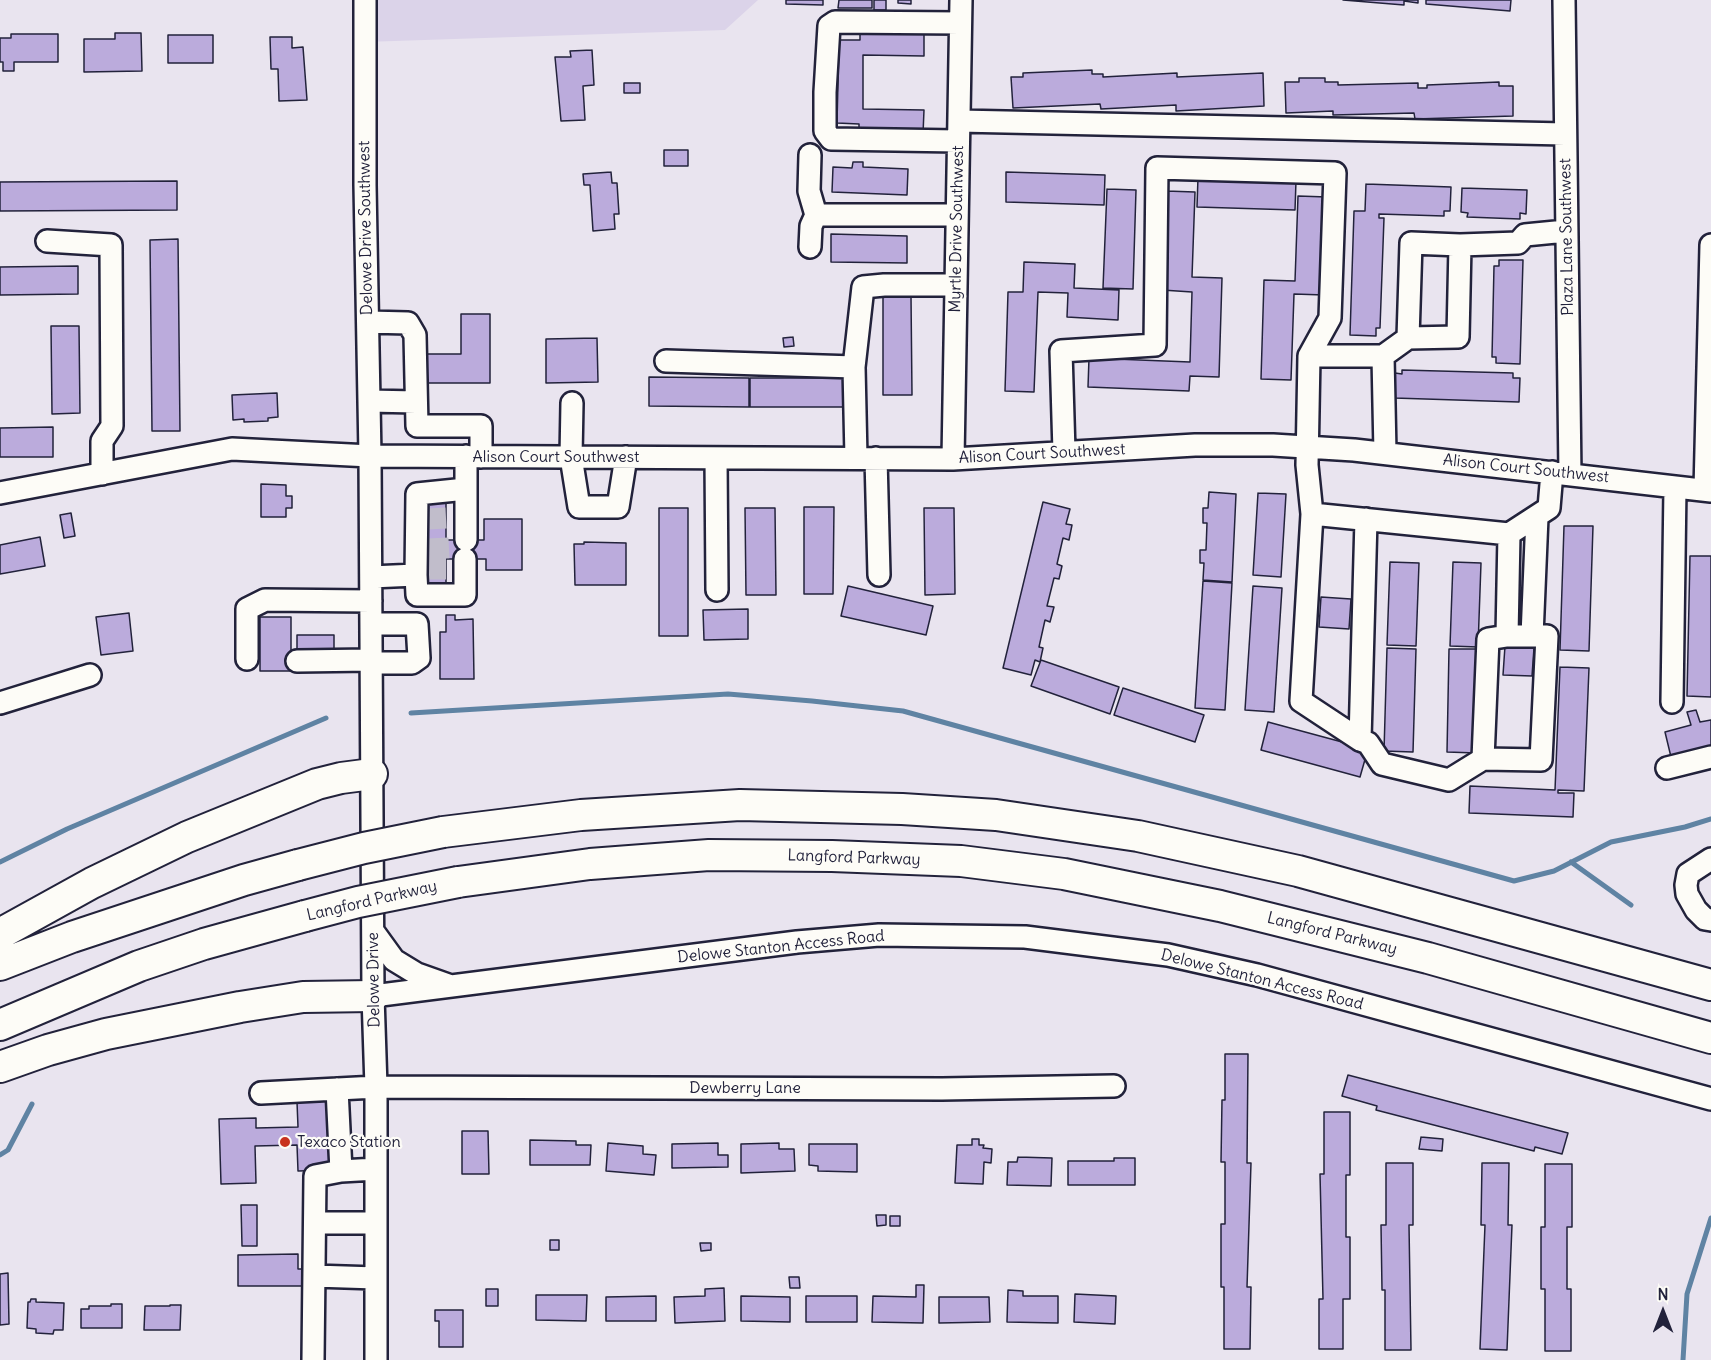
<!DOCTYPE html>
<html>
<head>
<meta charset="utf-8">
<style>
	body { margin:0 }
	#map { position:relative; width:1711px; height:1360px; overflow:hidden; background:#e9e4ef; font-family:Delius,sans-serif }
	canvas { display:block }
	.north { position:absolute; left:1633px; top:1282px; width:60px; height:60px; -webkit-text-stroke:4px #fdfcf7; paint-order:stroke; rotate:0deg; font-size:16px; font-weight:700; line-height:24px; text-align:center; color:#22223b }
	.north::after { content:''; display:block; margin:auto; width:21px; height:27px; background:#22223b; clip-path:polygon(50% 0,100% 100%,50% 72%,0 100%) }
</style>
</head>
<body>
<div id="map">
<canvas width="1711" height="1360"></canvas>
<div class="north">N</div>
</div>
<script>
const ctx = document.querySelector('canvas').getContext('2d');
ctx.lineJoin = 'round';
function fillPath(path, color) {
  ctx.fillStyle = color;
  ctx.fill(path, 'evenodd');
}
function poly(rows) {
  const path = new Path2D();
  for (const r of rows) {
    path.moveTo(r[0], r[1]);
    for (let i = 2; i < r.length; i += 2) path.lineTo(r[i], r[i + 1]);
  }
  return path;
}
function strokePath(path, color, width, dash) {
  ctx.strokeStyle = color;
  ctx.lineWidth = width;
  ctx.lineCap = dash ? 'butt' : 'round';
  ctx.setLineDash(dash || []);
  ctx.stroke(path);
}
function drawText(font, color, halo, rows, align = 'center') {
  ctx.font = font + ' Delius,sans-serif';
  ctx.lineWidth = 4.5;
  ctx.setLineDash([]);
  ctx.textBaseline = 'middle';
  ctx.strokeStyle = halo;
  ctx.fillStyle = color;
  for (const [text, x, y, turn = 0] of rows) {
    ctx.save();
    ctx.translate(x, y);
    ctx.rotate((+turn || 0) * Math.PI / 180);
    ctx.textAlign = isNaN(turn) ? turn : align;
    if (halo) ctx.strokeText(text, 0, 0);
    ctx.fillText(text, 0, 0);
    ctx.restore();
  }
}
fillPath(poly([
	[366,0,758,0,725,30,364,42]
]), '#dbd3e9');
strokePath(poly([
	[411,713,728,694,812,701,903,711,1514,881,1554,871,1611,842,1685,827,1711,819],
	[0,862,67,829,326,718],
	[1571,862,1631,905],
	[0,1155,8,1150,32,1104],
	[1683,1360,1687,1294,1711,1218]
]), '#5f83a3', 5);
const building = poly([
	[786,0,823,0,823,5,786,4,786,0],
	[839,0,872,0,872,8,838,8,839,0],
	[874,0,886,0,886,10,874,10,874,0],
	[898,0,911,0,911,4,898,3,898,0],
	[1343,0,1418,0,1418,3,1404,1,1404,5,1343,0],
	[1426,0,1511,0,1510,11,1426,4,1426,0],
	[860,30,924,31,924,56,863,55,863,109,924,110,923,134,859,133,859,124,837,123,839,40,860,40,860,30],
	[115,33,141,33,142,71,84,72,84,39,115,39,115,33],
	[11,34,58,34,58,62,14,62,14,71,3,71,3,62,0,62,0,38,11,38,11,34],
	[168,35,213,35,213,63,168,63,168,35],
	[270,37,292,37,292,48,303,47,307,100,279,101,278,69,271,69,270,37],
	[592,50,594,85,583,86,585,120,561,121,555,57,571,57,570,51,592,50],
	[1092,70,1092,74,1103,74,1103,77,1177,73,1177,77,1263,73,1264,106,1176,111,1176,105,1101,109,1100,104,1013,108,1011,77,1023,77,1023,73,1092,70],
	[1299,78,1325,78,1325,82,1338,82,1338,85,1418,83,1418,88,1427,88,1427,85,1499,82,1499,86,1513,86,1513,116,1415,119,1414,113,1333,115,1333,111,1286,113,1285,82,1299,82,1299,78],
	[624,83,640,83,640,93,624,93,624,83],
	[664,150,688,150,688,166,664,166,664,150],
	[853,162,863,162,863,167,908,169,907,195,832,192,833,167,852,168,853,162],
	[611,172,612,183,617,183,619,214,614,214,615,229,593,231,590,185,584,185,583,174,611,172],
	[1006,172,1105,175,1104,205,1006,202,1006,172],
	[1198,177,1296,181,1295,210,1197,207,1198,177],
	[177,181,177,210,0,211,0,182,177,181],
	[1366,184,1451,187,1450,211,1444,211,1444,216,1379,214,1379,218,1384,218,1380,328,1376,328,1376,336,1350,335,1354,211,1365,211,1366,184],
	[1462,188,1527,190,1526,214,1520,213,1520,219,1467,217,1468,213,1461,212,1462,188],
	[1107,189,1136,190,1133,289,1103,288,1107,189],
	[1166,191,1195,192,1192,277,1222,278,1219,377,1190,376,1189,391,1088,387,1089,358,1190,362,1192,292,1162,290,1166,191],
	[1298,196,1327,197,1324,295,1294,294,1291,380,1261,379,1264,280,1295,281,1298,196],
	[831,234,907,236,907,263,831,262,831,234],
	[178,239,180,431,152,431,150,240,178,239],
	[1499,260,1523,260,1520,364,1496,363,1496,357,1492,357,1494,266,1499,266,1499,260],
	[1024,262,1075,264,1074,288,1119,290,1118,320,1067,317,1068,293,1038,292,1034,392,1005,391,1008,292,1023,292,1024,262],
	[78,266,78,294,0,295,0,267,78,266],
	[883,296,911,296,912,395,883,395,883,296],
	[461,314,490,314,490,383,425,383,425,354,461,354,461,314],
	[51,326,79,326,80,413,52,414,51,326],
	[793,337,794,346,784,347,783,338,793,337],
	[597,338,598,382,546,383,546,339,597,338],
	[1402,370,1513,373,1513,378,1520,378,1519,402,1394,398,1395,373,1402,374,1402,370],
	[649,377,749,378,749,407,649,406,649,377],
	[750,378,850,378,849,407,750,407,750,378],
	[277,393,278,417,268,418,268,421,244,422,244,419,233,420,232,395,277,393],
	[53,427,53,457,0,457,0,428,53,427],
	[261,484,286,485,286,496,292,496,292,508,286,508,286,517,261,517,261,484],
	[1209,492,1236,494,1232,582,1203,580,1204,563,1200,563,1200,550,1206,550,1207,523,1203,523,1203,508,1208,508,1209,492],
	[1258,493,1286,494,1281,577,1253,575,1258,493],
	[428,499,446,499,446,540,484,540,484,519,522,519,522,570,486,570,486,559,446,559,446,587,428,587,428,499],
	[1043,502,1070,509,1066,524,1072,525,1069,540,1063,538,1057,564,1062,566,1059,579,1054,578,1047,606,1054,607,1050,622,1045,620,1039,647,1043,648,1040,662,1035,660,1031,675,1003,668,1043,502],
	[804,507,834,507,833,594,804,594,804,507],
	[659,508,688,508,688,636,659,636,659,508],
	[745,508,775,508,776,595,746,595,745,508],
	[924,508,954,508,955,594,925,595,924,508],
	[71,513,75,536,64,538,60,515,71,513],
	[1564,526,1593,526,1589,651,1560,650,1564,526],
	[40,537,45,566,0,574,0,545,40,537],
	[584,542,626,543,626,585,575,585,574,544,584,544,584,542],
	[1690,556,1711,556,1711,697,1687,696,1690,556],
	[1390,562,1419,563,1416,646,1387,645,1390,562],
	[1453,562,1481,563,1478,647,1450,646,1453,562],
	[1203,581,1232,583,1225,710,1195,708,1203,581],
	[848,586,933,606,926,635,841,616,848,586],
	[1253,586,1282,588,1274,712,1245,710,1253,586],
	[1321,597,1351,599,1349,629,1319,627,1321,597],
	[748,609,748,639,704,640,703,610,748,609],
	[129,613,133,651,101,655,96,617,129,613],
	[446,615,455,615,455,620,473,619,474,679,440,679,440,632,446,632,446,615],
	[260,617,291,617,291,671,260,671,260,617],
	[297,635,334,635,334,653,297,653,297,635],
	[1505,646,1534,648,1532,676,1503,675,1505,646],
	[1387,648,1416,649,1413,752,1384,751,1387,648],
	[1449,649,1479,649,1476,753,1447,752,1449,649],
	[1041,660,1119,687,1110,714,1031,686,1041,660],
	[1560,667,1589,668,1584,791,1558,790,1558,793,1574,793,1573,817,1469,813,1470,786,1555,790,1560,667],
	[1123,688,1204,715,1195,742,1114,715,1123,688],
	[1696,710,1700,722,1711,720,1711,746,1671,757,1665,732,1691,725,1687,712,1696,710],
	[1268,722,1368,749,1360,777,1261,750,1268,722],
	[1225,1054,1248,1054,1247,1163,1251,1163,1247,1287,1251,1287,1250,1349,1224,1349,1224,1287,1221,1287,1221,1224,1225,1224,1225,1162,1221,1162,1222,1100,1225,1100,1225,1054],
	[1348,1075,1568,1133,1562,1154,1535,1147,1534,1151,1376,1110,1377,1106,1342,1096,1348,1075],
	[331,1101,332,1170,298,1171,297,1145,255,1146,256,1183,221,1184,219,1119,256,1118,256,1128,298,1127,297,1102,331,1101],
	[1324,1112,1350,1112,1350,1175,1346,1175,1346,1237,1350,1237,1350,1299,1343,1299,1343,1349,1319,1349,1319,1299,1323,1299,1320,1174,1324,1174,1324,1112],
	[462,1131,488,1131,489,1174,462,1174,462,1131],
	[1421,1137,1443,1139,1442,1151,1419,1149,1421,1137],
	[972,1139,979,1139,979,1145,984,1145,983,1148,992,1149,991,1163,984,1162,983,1184,955,1183,957,1145,972,1145,972,1139],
	[530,1140,576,1141,576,1145,591,1145,590,1165,530,1165,530,1140],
	[608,1143,643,1146,643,1154,656,1155,654,1175,606,1171,608,1143],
	[718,1143,718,1155,728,1155,728,1167,672,1168,672,1144,718,1143],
	[779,1143,779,1149,794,1149,795,1171,741,1173,741,1144,779,1143],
	[809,1144,857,1144,857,1172,818,1171,818,1166,809,1165,809,1144],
	[1018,1157,1052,1158,1051,1186,1007,1185,1008,1162,1017,1162,1018,1157],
	[1114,1158,1135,1158,1135,1185,1068,1185,1068,1161,1114,1161,1114,1158],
	[1386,1163,1413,1163,1413,1225,1409,1225,1411,1350,1385,1350,1385,1290,1382,1290,1381,1225,1386,1225,1386,1163],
	[1482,1163,1509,1163,1508,1225,1512,1225,1507,1350,1480,1349,1485,1225,1481,1225,1482,1163],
	[1545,1164,1572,1164,1572,1227,1567,1227,1567,1289,1571,1289,1571,1351,1545,1351,1545,1289,1541,1289,1541,1227,1545,1227,1545,1164],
	[241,1205,257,1205,257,1246,242,1246,241,1205],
	[876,1215,886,1215,886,1225,877,1226,876,1215],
	[890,1216,900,1216,900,1226,890,1226,890,1216],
	[550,1240,559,1240,559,1250,550,1250,550,1240],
	[700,1243,711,1243,711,1250,701,1251,700,1243],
	[298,1254,298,1269,311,1269,311,1286,238,1286,238,1255,298,1254],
	[8,1273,9,1324,0,1325,0,1274,8,1273],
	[789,1277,799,1277,800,1288,790,1288,789,1277],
	[916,1285,924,1285,923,1323,872,1322,873,1296,916,1297,916,1285],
	[724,1288,725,1321,675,1323,674,1297,705,1296,705,1289,724,1288],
	[486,1289,498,1289,498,1306,486,1306,486,1289],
	[1008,1290,1023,1291,1023,1296,1058,1296,1058,1323,1007,1322,1008,1290],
	[1075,1294,1116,1296,1115,1324,1074,1322,1075,1294],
	[536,1295,587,1295,586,1321,536,1320,536,1295],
	[656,1296,656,1321,606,1321,606,1297,656,1296],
	[741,1296,790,1297,790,1322,741,1321,741,1296],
	[806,1296,857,1296,857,1322,806,1322,806,1296],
	[939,1297,989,1297,990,1322,939,1323,939,1297],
	[31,1299,36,1299,36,1302,64,1303,63,1330,54,1330,53,1334,36,1333,36,1329,27,1328,28,1302,30,1302,31,1299],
	[111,1304,122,1304,122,1328,81,1328,81,1309,89,1309,89,1306,111,1306,111,1304],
	[170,1305,181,1305,180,1330,144,1330,145,1306,170,1306,170,1305],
	[435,1310,463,1310,463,1347,439,1347,439,1321,435,1321,435,1310]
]);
fillPath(building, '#bbabdc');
strokePath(building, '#22223b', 1.5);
strokePath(poly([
	[428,519,446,518],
	[428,549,465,547],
	[428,569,446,569]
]), '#c1bdcb', 21, [21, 10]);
const minor = poly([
	[365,0,365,185,370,456,373,996,376,1087,376,1360],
	[1564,0,1570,474],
	[959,121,1565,134],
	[958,141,831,139,825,131,825,92,829,26,835,22,960,23],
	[810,155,809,191,816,215,957,215],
	[47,241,111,245,112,426,102,441,102,474],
	[810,247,811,226,816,215],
	[368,322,408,323,415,335,417,426,481,426,481,457],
	[1408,338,1411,243,1460,245],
	[1309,356,1383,356,1408,338,1458,337,1460,245,1518,243,1525,235,1566,231],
	[1383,356,1385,453],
	[666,361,854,367],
	[369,401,416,402],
	[572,403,571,457,579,507,618,507,626,457],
	[1064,452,1061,351,1155,345,1157,168,1335,173,1330,318,1309,356,1307,465,1312,514,1301,701,1360,740,1368,743,1382,764,1449,780,1483,759,1488,639,1507,636,1547,636,1541,760,1483,759],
	[716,458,717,590],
	[856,458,854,367,863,287,884,285,956,285],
	[876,458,879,575],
	[953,459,961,0],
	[1705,490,1711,245],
	[0,493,232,449,370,456,953,459,1195,445,1273,445,1354,450,1711,491],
	[1312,514,1509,534,1549,508,1552,472],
	[466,540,466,489],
	[416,575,417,595,465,595,465,559],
	[371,577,416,575,417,494,466,489,466,456],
	[371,624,417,624,419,658,412,663,371,663],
	[1507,636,1509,534],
	[1532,636,1537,517],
	[247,659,247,609,265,600,371,601],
	[297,661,371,660],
	[1672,702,1675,487],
	[0,703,90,675],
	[1360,740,1366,519],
	[1667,768,1711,757],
	[1711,859,1688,874,1686,885,1687,894,1696,910,1705,919,1711,920],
	[373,931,394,960,417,974,448,985],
	[373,996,797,942,879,935,1025,937,1168,955,1257,975,1711,1099],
	[337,1089,341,1171,376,1169],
	[261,1093,376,1087,942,1089,1114,1086],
	[315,1223,376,1223],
	[314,1276,376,1278],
	[313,1360,315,1176,341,1171]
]);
const highway = poly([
	[443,832,581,815,740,805,902,809,996,815,1138,836,1298,871,1711,985],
	[458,882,590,864,709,855,832,856,961,861,1064,874,1220,906,1428,958,1711,1038],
	[0,934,92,883,187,837,317,784,341,778,372,774],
	[0,965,72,937,244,880,298,865],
	[0,1025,139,966,204,944,305,916],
	[0,1067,48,1050,106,1034,240,1007,303,997,373,996]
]);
strokePath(minor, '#22223b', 26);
strokePath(highway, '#22223b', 34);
strokePath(minor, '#fdfcf7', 21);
strokePath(highway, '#fdfcf7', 30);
const highwayBridge = poly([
	[298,865,364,848,443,832],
	[305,916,358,902,458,882]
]);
strokePath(highwayBridge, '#22223b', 34, []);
strokePath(highwayBridge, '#fdfcf7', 30);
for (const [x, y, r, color] of [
	[285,1142,6,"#c8321e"]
]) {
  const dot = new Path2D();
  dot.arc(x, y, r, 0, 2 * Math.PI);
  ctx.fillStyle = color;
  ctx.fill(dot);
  strokePath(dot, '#fdfcf7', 2);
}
drawText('16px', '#22223b', '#fdfcf7', [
	["Delowe Drive Southwest",366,228,-91],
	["Myrtle Drive Southwest",957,229,-89],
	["Plaza Lane Southwest",1567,237,-91],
	["Alison Court Southwest",1042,454,-3],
	["Alison Court Southwest",556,457],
	["Alison Court Southwest",1526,469,6],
	["Langford Parkway",854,858,2],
	["Langford Parkway",372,901,-13],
	["Langford Parkway",1332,934,14],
	["Delowe Stanton Access Road",781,947,-6],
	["Delowe Drive",374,980,-91],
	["Delowe Stanton Access Road",1262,980,14],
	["Dewberry Lane",745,1088]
]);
drawText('16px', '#22223b', '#fdfcf7', [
	["Texaco Station",297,1142]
], 'left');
</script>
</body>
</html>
